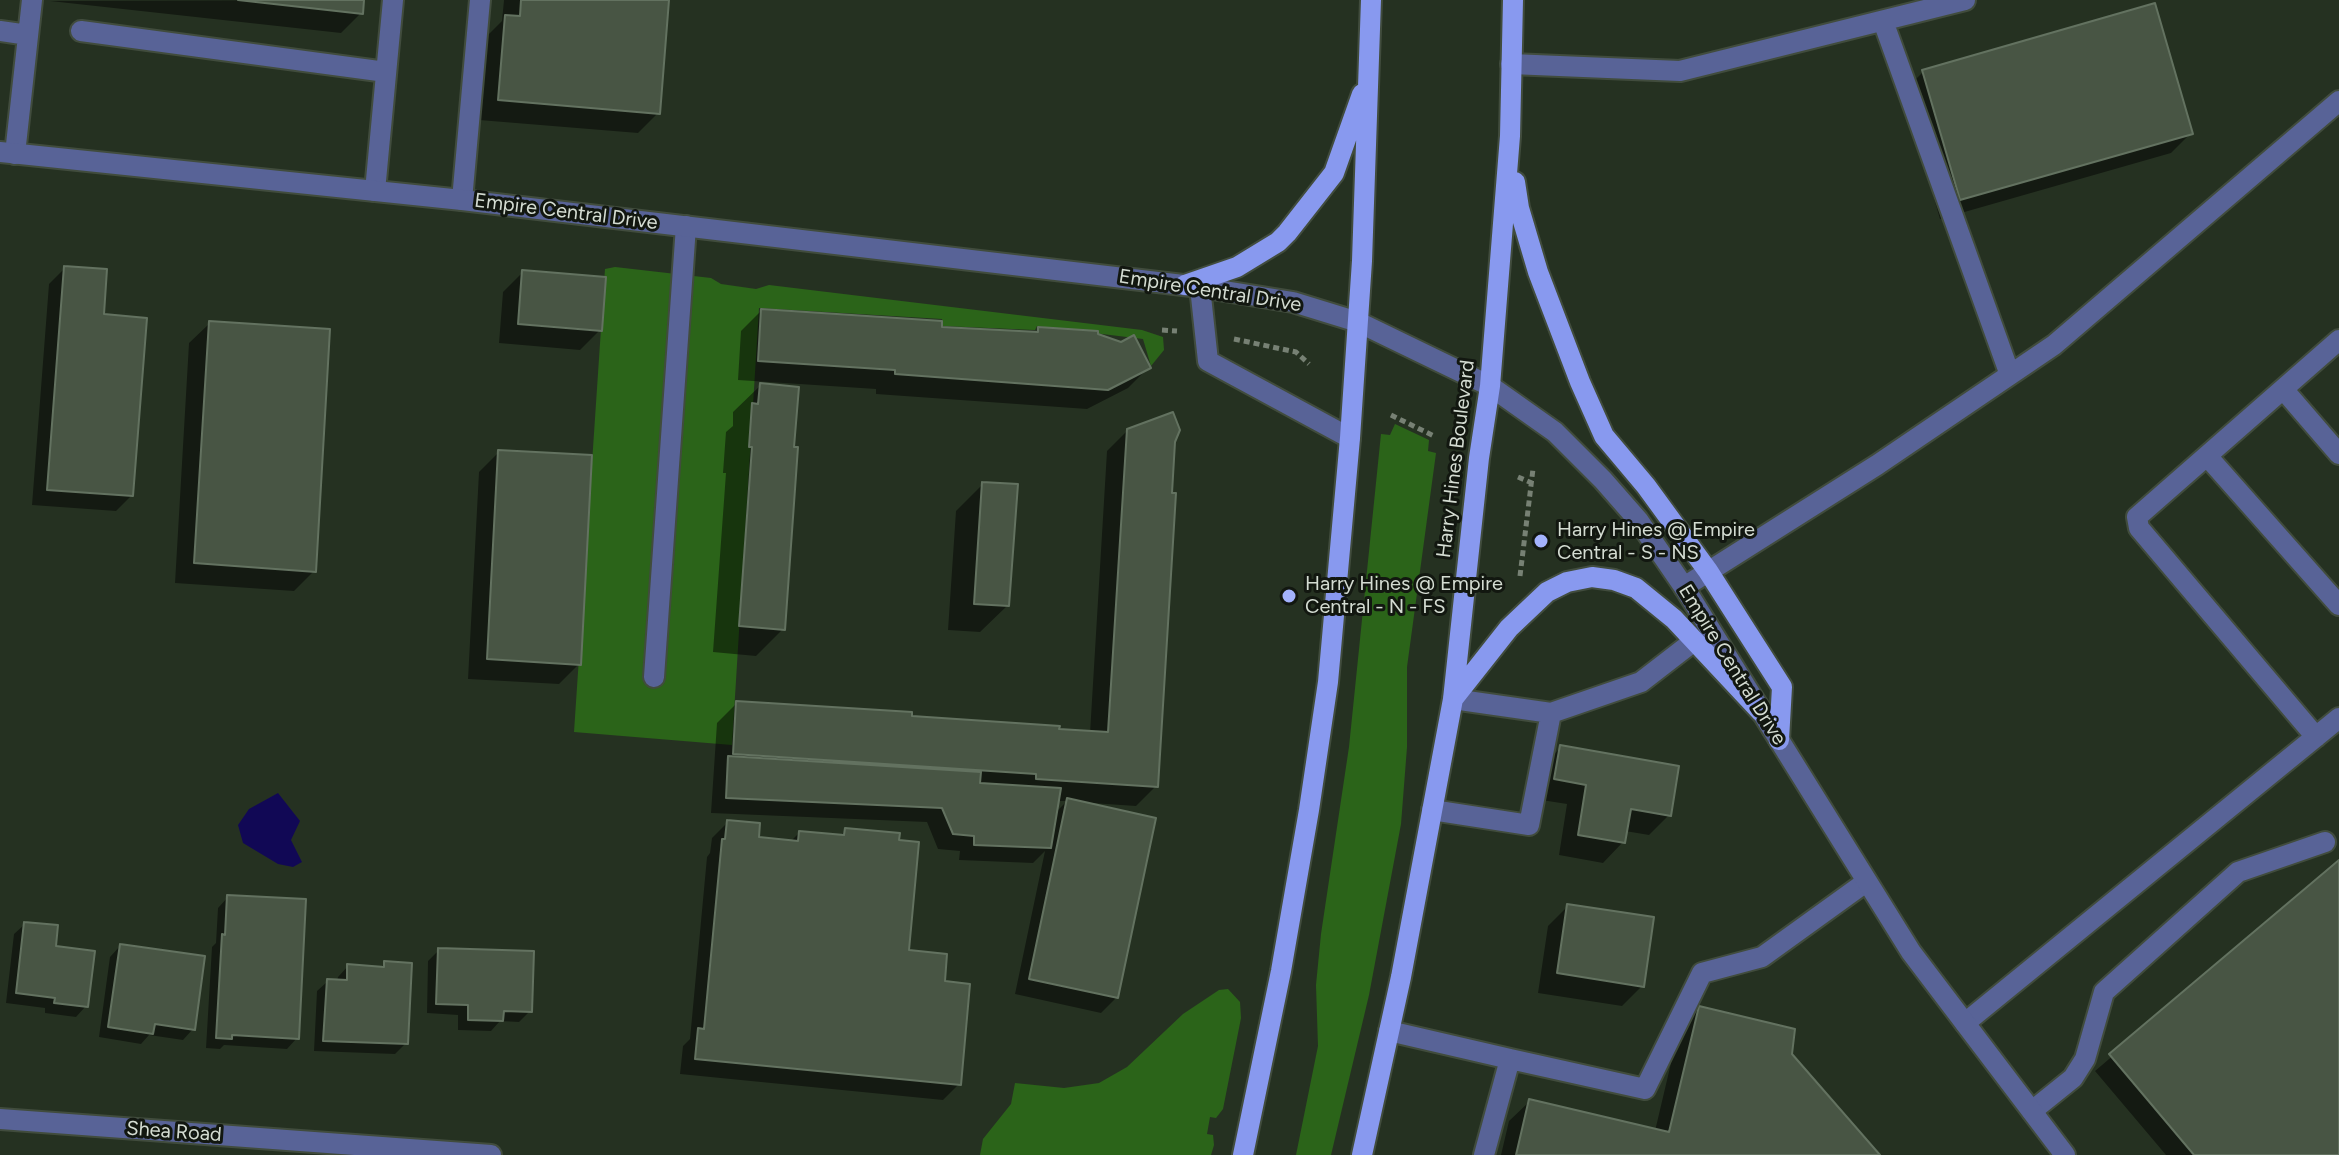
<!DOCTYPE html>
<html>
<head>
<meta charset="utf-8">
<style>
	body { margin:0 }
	canvas { display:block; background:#253121 }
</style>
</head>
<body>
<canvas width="2339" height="1155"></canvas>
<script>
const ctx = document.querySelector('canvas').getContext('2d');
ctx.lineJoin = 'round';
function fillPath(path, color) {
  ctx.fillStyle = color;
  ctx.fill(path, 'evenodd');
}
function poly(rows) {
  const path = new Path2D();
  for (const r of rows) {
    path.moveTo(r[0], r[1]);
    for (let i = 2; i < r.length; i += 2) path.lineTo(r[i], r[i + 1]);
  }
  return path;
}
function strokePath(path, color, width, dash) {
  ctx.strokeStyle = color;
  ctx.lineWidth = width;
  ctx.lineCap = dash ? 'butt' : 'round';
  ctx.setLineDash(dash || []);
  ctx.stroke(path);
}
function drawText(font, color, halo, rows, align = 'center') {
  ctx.font = font + ' Figtree,sans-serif';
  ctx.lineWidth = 6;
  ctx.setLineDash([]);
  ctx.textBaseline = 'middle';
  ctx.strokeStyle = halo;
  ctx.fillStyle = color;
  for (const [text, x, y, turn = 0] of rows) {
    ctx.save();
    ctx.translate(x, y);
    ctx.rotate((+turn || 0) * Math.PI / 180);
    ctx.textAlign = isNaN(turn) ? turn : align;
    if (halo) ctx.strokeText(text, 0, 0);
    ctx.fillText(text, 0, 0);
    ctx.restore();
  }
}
fillPath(poly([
	[615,267,711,278,721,284,756,289,769,285,1142,330,1163,337,1164,350,1151,366,1143,339,1037,326,1035,330,943,326,942,319,759,308,732,745,574,732,605,269],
	[1395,424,1429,440,1428,451,1436,453,1407,667,1407,747,1401,824,1369,995,1331,1155,1296,1155,1318,1046,1316,985,1321,934,1349,747,1381,434,1390,435],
	[1228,989,1240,1002,1241,1018,1223,1109,1216,1118,1210,1117,1207,1134,1213,1135,1214,1145,1211,1155,980,1155,983,1139,1011,1104,1015,1083,1064,1088,1099,1083,1127,1067,1183,1014,1219,990]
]), '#2b6419');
fillPath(poly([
	[278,793,300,821,291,840,302,862,293,867,278,864,243,843,238,825,249,809]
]), '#110855');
fillPath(poly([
	[362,0,361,13,341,33,50,1],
	[504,0,667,0,658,113,638,133,479,120,486,37,502,21],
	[1923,72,2191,133,2171,153,1940,219,1903,92],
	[65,268,102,316,131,496,116,511,32,505,49,284],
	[523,272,600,330,580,350,499,343,503,292],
	[761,311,940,328,1034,334,1039,329,1148,368,1128,388,1087,409,876,394,876,389,738,380,741,331],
	[210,323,314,571,294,591,175,583,189,343],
	[761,385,783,629,756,656,713,652,726,473,723,473,726,432,733,426,733,412],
	[1128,430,1173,442,1156,786,1136,806,1091,803,1091,806,1117,997,1101,1013,1015,994,1045,851,1033,863,959,860,960,851,938,849,927,822,711,813,717,723,737,703,1090,733,1107,451],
	[1057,801,1067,801,1054,814],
	[499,452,579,664,559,684,468,679,479,472],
	[983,484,1007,606,980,632,948,630,956,511],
	[1561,747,1669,815,1649,835,1625,831,1623,842,1603,863,1559,855,1567,804,1535,799,1541,768],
	[728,822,756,839,790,842,799,833,839,837,846,830,907,951,942,983,959,1084,943,1100,680,1074,683,1046,690,1039,707,857,710,853,712,838],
	[2339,863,2339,1155,2166,1155,2095,1071],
	[228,897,297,1038,287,1049,224,1045,220,1049,206,1048,212,947,216,943,218,908],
	[1568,906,1642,986,1622,1006,1538,993,1548,926],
	[25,924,54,948,86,1006,76,1017,45,1013,45,1008,6,1003,14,934],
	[120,946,193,1029,183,1040,149,1035,141,1044,99,1037,110,957],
	[439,950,530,1011,519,1022,500,1021,491,1031,458,1030,458,1015,427,1013,428,961],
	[385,963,406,1043,395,1054,314,1051,317,991,328,981,337,981,338,977,348,966,380,968],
	[1699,1009,1790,1054,1877,1155,1501,1155,1509,1121,1530,1101,1655,1131,1679,1029]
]), '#0007');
const building = poly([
	[238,0,364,0,363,14,238,0],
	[521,0,669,0,660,114,498,100,505,15,520,16,521,0],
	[2155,3,2193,134,1960,200,1922,70,2155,3],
	[64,266,107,269,104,314,147,318,133,496,47,490,64,266],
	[522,270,606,277,602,331,518,324,522,270],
	[761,309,942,321,942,327,1038,332,1038,327,1098,331,1098,334,1121,342,1134,335,1151,368,1108,390,895,374,895,370,758,361,761,309],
	[209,321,330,329,316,572,194,563,209,321],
	[760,383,799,387,794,447,798,447,785,630,739,626,752,447,749,447,752,403,758,404,760,383],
	[1173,412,1180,430,1175,442,1172,493,1176,493,1158,787,1036,779,1036,774,733,754,736,701,912,712,912,716,1060,726,1059,729,1108,732,1127,429,1173,412],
	[498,450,592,455,581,665,487,659,498,450],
	[982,482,1018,484,1009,606,974,604,982,482],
	[1560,745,1679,766,1671,816,1631,809,1625,843,1578,835,1586,785,1554,779,1560,745],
	[728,756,981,772,980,783,1061,788,1051,848,974,845,974,836,953,834,942,808,726,798,728,756],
	[1067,798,1156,818,1118,998,1029,979,1067,798],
	[727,820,760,823,759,837,798,841,799,831,844,835,845,828,900,833,899,840,919,842,909,950,947,954,945,981,970,984,961,1085,695,1059,698,1028,704,1029,722,839,725,839,727,820],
	[2339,860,2339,1155,2194,1155,2109,1054,2339,860],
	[227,895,306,899,299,1039,232,1035,232,1039,216,1038,222,934,225,935,227,895],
	[1567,904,1654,917,1644,987,1557,973,1567,904],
	[24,922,58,925,56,946,95,951,88,1007,54,1003,55,998,16,993,24,922],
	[120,944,205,956,195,1030,155,1024,153,1034,108,1027,120,944],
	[438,948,534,951,532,1012,504,1011,503,1021,468,1020,468,1005,436,1004,438,948],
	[384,961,412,963,408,1044,323,1041,327,979,347,980,347,964,384,967,384,961],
	[1699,1006,1795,1029,1792,1054,1880,1155,1516,1155,1529,1099,1669,1132,1699,1006]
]);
fillPath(building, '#485544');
strokePath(building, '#637260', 2);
const service = poly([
	[1883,21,2010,375],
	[0,31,28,35],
	[81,31,386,72],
	[1511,64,1680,71,1965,0],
	[15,154,32,0],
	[375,191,393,0],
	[462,200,480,0],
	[1200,287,1208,361,1350,438],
	[2283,389,2339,454],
	[2207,456,2339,605],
	[1684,587,1877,465,2054,345,2339,101],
	[654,677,686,226],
	[1453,699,1551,713],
	[2316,737,2139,528,2137,517,2339,340],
	[1432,810,1529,825,1551,713,1641,682,1694,641],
	[1965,1023,2339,718],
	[1389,1031,1510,1059],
	[2032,1111,2073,1078,2085,1059,2104,992,2238,872,2325,842],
	[1484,1155,1510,1059,1645,1089,1702,973,1762,957,1866,882]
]);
const minor = poly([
	[0,1119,491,1155]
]);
const tertiary = poly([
	[0,152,462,200,1200,287,1293,302,1358,322,1490,386,1555,432,1603,480,1638,520,1684,587,1911,952,2065,1155]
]);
const primary = poly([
	[1515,182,1519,208,1538,272,1580,382,1604,436,1646,486,1708,571,1782,687,1779,740],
	[1185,285,1237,267,1278,242,1287,233,1334,173,1362,94],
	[1453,699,1509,628,1547,592,1567,582,1592,577,1614,580,1636,588,1674,619,1761,712],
	[1243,1155,1281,971,1309,810,1328,682,1350,438,1362,261,1371,0],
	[1362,1155,1401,977,1453,699,1479,458,1490,386,1510,136,1513,0]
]);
strokePath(service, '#414c3d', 24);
strokePath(minor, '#414c3d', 24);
strokePath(tertiary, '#414c3d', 24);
strokePath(primary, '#414c3d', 24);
strokePath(poly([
	[1162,330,1177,331],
	[1234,339,1296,352,1309,364],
	[1391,415,1434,436],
	[1518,477,1532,483],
	[1520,576,1533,469]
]), '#778174', 5, [6, 4]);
strokePath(service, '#586397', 20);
strokePath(minor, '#586397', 20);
strokePath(tertiary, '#586397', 20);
strokePath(primary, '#8899ef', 20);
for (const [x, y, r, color] of [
	[1541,541,8,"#a3b2fd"],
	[1289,596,8,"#a3b2fd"]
]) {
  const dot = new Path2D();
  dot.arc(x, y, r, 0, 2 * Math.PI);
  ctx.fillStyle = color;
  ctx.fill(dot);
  strokePath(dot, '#121710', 3);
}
drawText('20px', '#d4dcd2', '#121710', [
	["Empire Central Drive",566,212,7],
	["Empire Central Drive",1210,291,9],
	["Harry Hines Boulevard",1456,459,-83],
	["Empire Central Drive",1732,665,58],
	["Shea Road",174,1132,4]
]);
drawText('20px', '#d4dcd2', '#121710', [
	["Harry Hines @ Empire",1557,530],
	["Central - S - NS",1557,553],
	["Harry Hines @ Empire",1305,584],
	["Central - N - FS",1305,607]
], 'left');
</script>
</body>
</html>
